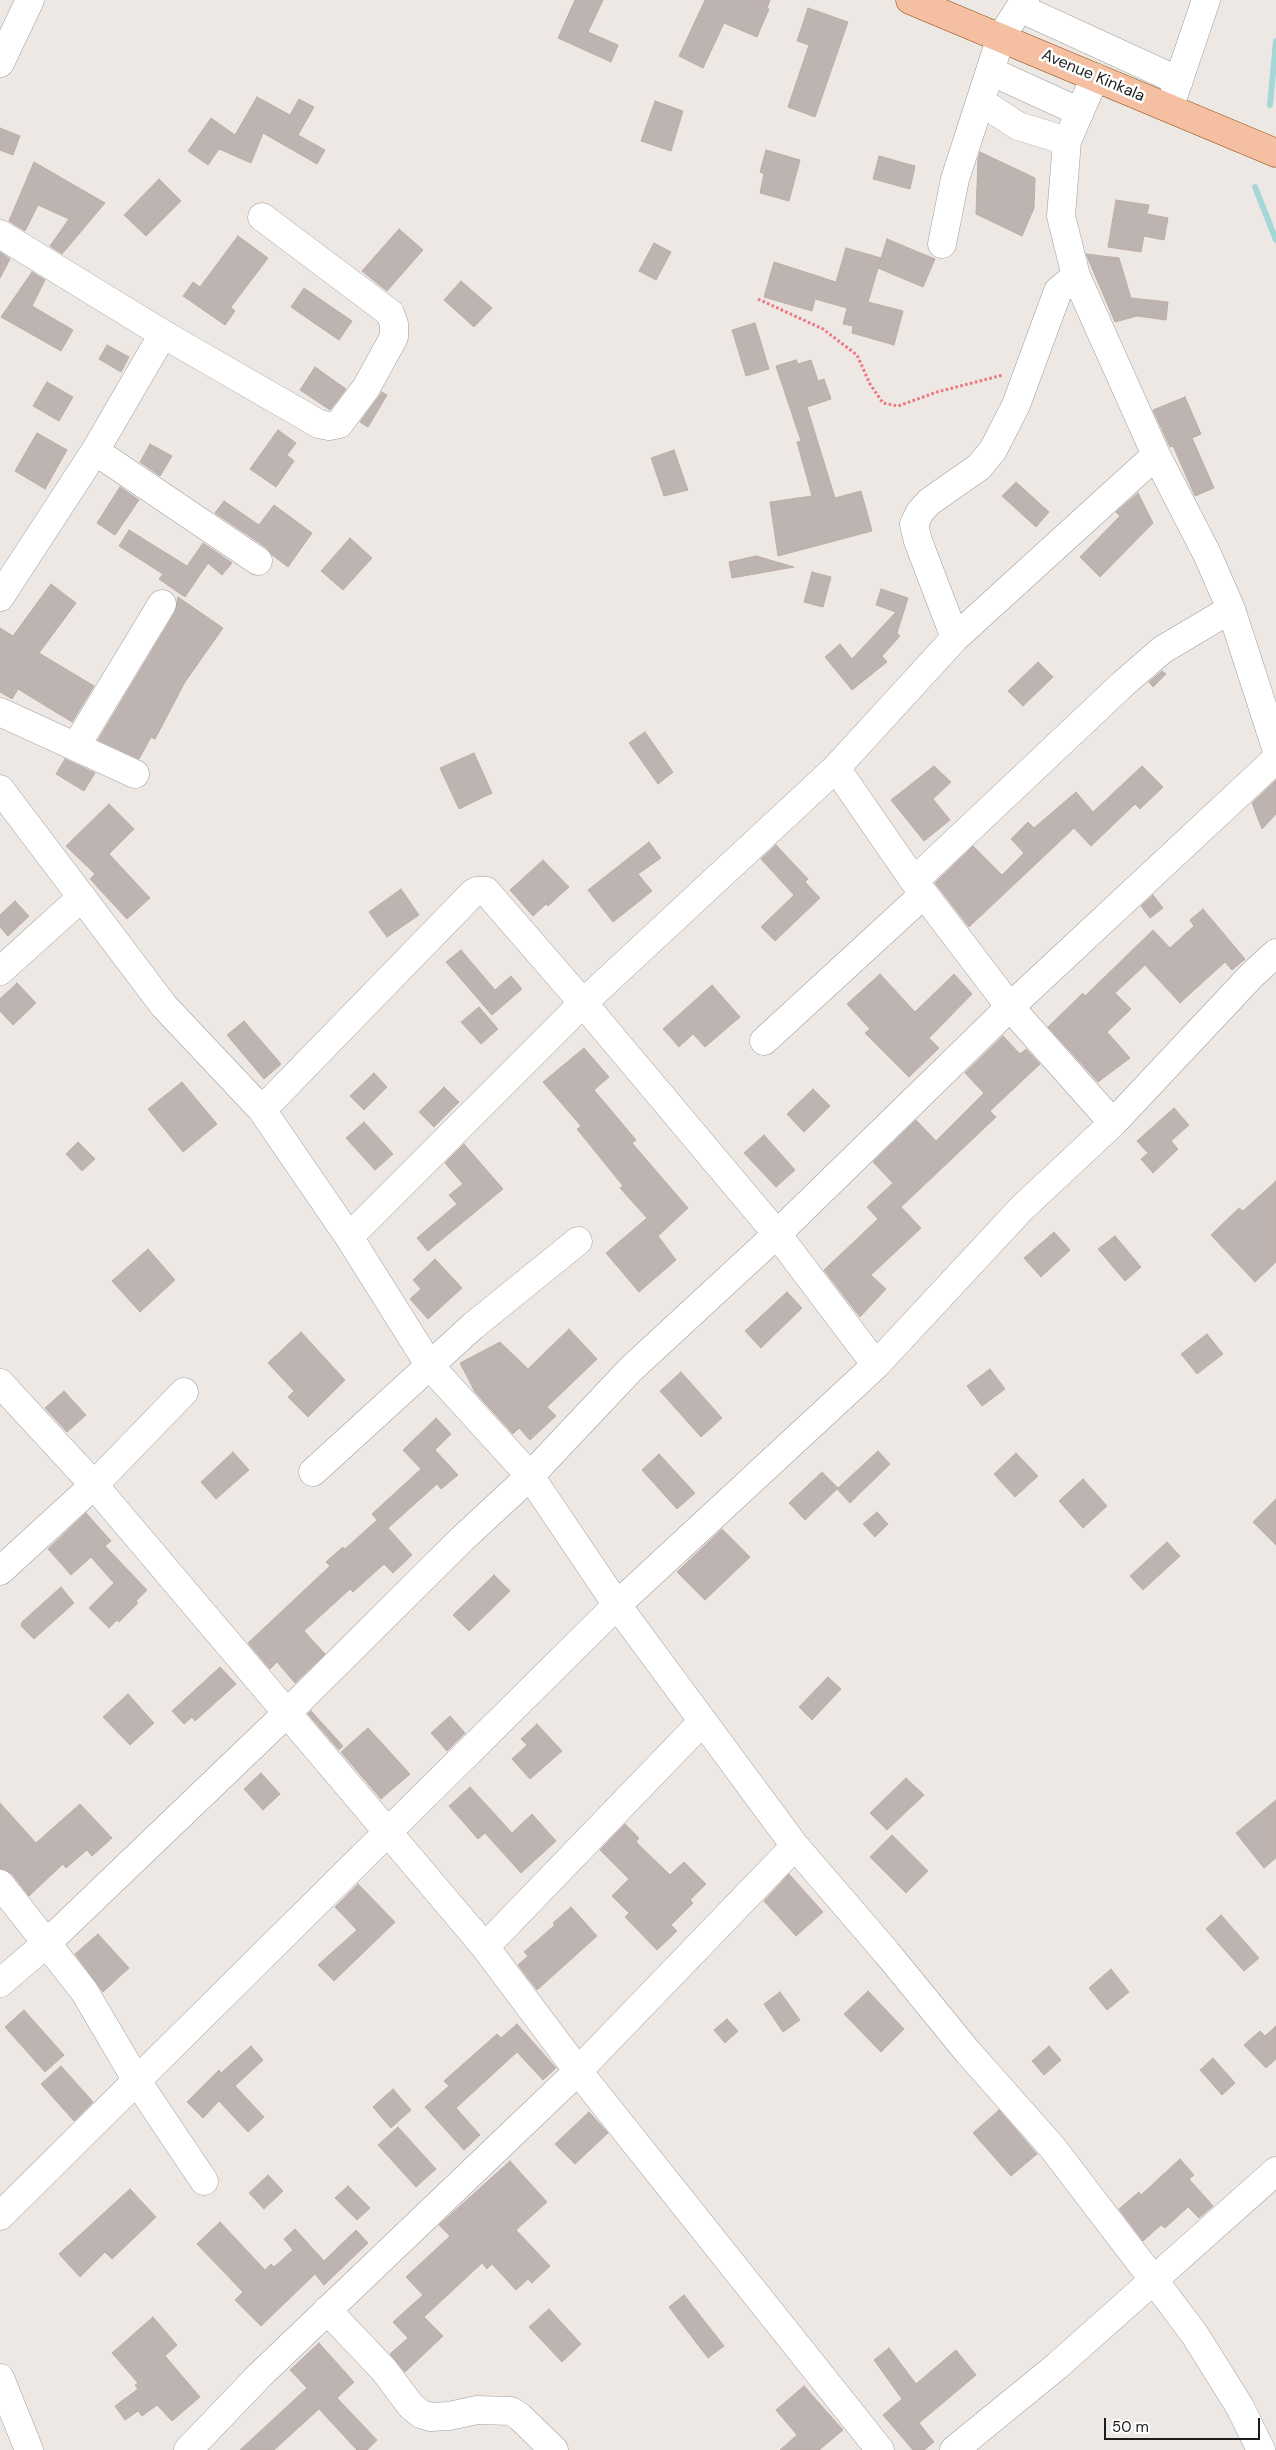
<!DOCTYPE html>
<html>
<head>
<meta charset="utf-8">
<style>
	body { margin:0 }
	#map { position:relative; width:1276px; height:2450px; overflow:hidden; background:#ede8e3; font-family:"DM Sans",sans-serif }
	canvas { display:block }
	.scale { position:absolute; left:1104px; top:2418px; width:156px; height:22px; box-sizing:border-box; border:2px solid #1d1d1d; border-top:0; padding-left:6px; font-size:15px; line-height:18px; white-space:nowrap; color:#1d1d1d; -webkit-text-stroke:4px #fff; paint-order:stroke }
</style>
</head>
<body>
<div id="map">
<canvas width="1276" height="2450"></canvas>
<div class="scale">50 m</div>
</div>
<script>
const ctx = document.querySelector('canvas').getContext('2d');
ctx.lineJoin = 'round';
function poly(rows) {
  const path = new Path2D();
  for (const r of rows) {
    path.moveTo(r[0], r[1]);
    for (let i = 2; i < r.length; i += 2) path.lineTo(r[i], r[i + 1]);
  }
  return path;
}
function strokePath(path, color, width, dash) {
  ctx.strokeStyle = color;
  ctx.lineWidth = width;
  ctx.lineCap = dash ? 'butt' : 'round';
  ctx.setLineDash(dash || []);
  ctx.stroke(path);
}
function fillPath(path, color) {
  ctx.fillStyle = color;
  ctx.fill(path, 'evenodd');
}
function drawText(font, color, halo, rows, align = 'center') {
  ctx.font = font + ' "DM Sans",sans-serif';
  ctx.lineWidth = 5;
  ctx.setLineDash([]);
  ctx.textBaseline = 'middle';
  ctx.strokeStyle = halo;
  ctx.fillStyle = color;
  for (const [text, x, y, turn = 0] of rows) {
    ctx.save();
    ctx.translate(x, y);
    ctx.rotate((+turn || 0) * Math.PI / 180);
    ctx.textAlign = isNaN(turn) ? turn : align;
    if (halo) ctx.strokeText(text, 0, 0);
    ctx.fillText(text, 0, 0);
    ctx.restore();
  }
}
strokePath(poly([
	[1270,105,1276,41],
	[1255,187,1276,240]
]), '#a6d6d8', 6);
const building = poly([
	[575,0,603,0,588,32,618,45,611,62,558,38,575,0],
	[705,0,770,0,767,8,769,9,757,37,724,23,703,68,679,56,705,0],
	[808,8,848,22,815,117,788,107,809,45,797,41,808,8],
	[257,97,290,115,299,99,314,107,298,135,325,150,317,164,263,133,251,163,219,149,208,165,188,151,211,118,235,135,257,97],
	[655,101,683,111,671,151,641,141,655,101],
	[0,128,20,136,13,155,0,150,0,128],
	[766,150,800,160,789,201,760,193,764,174,760,172,766,150],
	[980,152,1035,178,1034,208,1022,236,976,214,978,159,980,152],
	[879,156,915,166,910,189,873,179,879,156],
	[34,162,105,203,62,254,50,246,69,219,38,205,25,231,9,221,34,162],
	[159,179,181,201,146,236,124,215,159,179],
	[1116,200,1149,205,1147,214,1168,218,1164,240,1144,236,1141,252,1108,247,1116,200],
	[399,229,423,250,387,291,362,271,399,229],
	[238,236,268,258,231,307,235,311,225,325,183,296,193,282,200,287,238,236],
	[887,239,935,259,923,287,878,268,887,239],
	[654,243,671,252,656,280,639,271,654,243],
	[846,248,881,258,868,302,903,311,894,345,852,333,853,326,843,324,847,308,815,299,812,311,764,297,774,262,836,282,846,248],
	[0,252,10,259,0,278,0,252],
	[1086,254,1119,258,1131,298,1168,302,1166,320,1137,316,1115,322,1086,254],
	[32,272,45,280,32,306,73,330,61,351,1,317,32,272],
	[461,281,492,308,474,327,444,300,461,281],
	[304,288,352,321,339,340,291,307,304,288],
	[755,323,769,369,746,376,732,330,755,323],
	[107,345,129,357,121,372,99,359,107,345],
	[796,360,798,364,811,360,818,381,824,379,831,399,807,407,835,498,861,491,872,531,778,556,770,502,812,496,797,442,801,441,776,366,796,360],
	[315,367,346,389,330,410,300,390,315,367],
	[47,382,73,397,59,421,33,406,47,382],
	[382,392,387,395,368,427,360,422,382,392],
	[1185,397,1201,434,1192,438,1214,488,1195,496,1173,446,1170,447,1153,410,1185,397],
	[278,430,296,443,287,455,294,461,276,487,250,469,278,430],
	[37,433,67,450,45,489,15,471,37,433],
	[150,444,172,456,160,476,140,462,150,444],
	[674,450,688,490,664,496,651,458,674,450],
	[1016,482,1049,512,1036,527,1002,496,1016,482],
	[120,487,139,500,115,535,97,523,120,487],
	[1138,493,1153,523,1100,577,1080,557,1120,516,1116,512,1138,493],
	[224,501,259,525,274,505,312,533,288,567,272,555,267,548,215,513,224,501],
	[129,530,187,566,203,543,232,563,222,575,208,563,185,597,159,579,163,574,119,546,129,530],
	[350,538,372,558,343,590,321,571,350,538],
	[756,556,794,567,732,578,729,562,756,556],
	[812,572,831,577,823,607,804,602,812,572],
	[51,584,76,603,39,653,94,686,72,722,18,689,12,699,0,692,0,628,13,636,51,584],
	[881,589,908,598,897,633,900,636,882,656,887,662,852,690,825,657,840,644,852,659,896,612,876,605,881,589],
	[178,597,223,628,185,682,155,739,151,737,139,759,98,740,175,612,178,597],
	[1038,662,1053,677,1023,706,1008,691,1038,662],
	[1162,671,1166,674,1153,687,1149,682,1162,671],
	[645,732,673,772,658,784,629,743,645,732],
	[474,753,492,793,459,809,440,768,474,753],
	[65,759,95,773,84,791,56,774,65,759],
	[934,766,951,782,933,799,950,820,924,841,891,800,934,766],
	[1142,766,1163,787,1140,809,1135,804,1091,846,1074,828,969,927,935,883,973,846,1002,875,1024,853,1011,839,1028,822,1034,828,1076,792,1093,812,1142,766],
	[1276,780,1276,814,1262,829,1252,803,1276,780],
	[109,804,134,829,109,854,150,898,127,919,90,879,95,874,66,846,109,804],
	[649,842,661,858,638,874,652,891,613,922,588,890,649,842],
	[776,845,808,879,805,882,820,898,775,941,761,927,794,895,761,859,776,845],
	[543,860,569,887,548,906,546,904,533,916,510,890,543,860],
	[401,889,419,915,387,937,369,912,401,889],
	[1153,895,1163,908,1150,918,1141,906,1153,895],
	[15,901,29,916,8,936,0,927,0,915,15,901],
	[1203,909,1245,959,1232,970,1225,962,1180,1003,1145,965,1115,993,1131,1009,1107,1032,1130,1058,1098,1082,1048,1027,1083,993,1085,996,1153,930,1170,948,1194,926,1190,920,1203,909],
	[461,950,495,990,511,976,522,989,492,1015,446,962,461,950],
	[880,974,915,1012,954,974,972,994,929,1038,939,1048,909,1077,865,1033,870,1029,847,1004,880,974],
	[17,983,36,1003,13,1025,0,1011,0,999,17,983],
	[712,985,740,1017,705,1047,693,1034,679,1047,663,1029,712,985],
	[479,1007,498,1029,481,1044,461,1022,479,1007],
	[244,1021,281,1064,264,1079,227,1035,244,1021],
	[1003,1036,1020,1054,1026,1049,1040,1064,990,1111,996,1117,901,1207,921,1228,871,1275,886,1289,860,1317,824,1270,878,1219,867,1207,893,1183,873,1162,916,1120,936,1141,984,1093,965,1073,1003,1036],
	[584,1048,609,1077,594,1090,636,1140,632,1143,688,1208,658,1236,676,1260,639,1292,606,1253,647,1218,620,1188,623,1186,577,1129,581,1126,543,1082,584,1048],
	[374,1073,387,1087,364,1110,350,1096,374,1073],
	[182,1082,217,1124,183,1152,148,1109,182,1082],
	[444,1087,459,1102,434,1127,419,1112,444,1087],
	[813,1089,830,1106,804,1132,787,1114,813,1089],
	[1174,1108,1189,1125,1171,1141,1178,1149,1153,1173,1141,1159,1148,1153,1137,1141,1174,1108],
	[364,1122,393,1154,375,1170,346,1138,364,1122],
	[764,1135,795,1170,776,1187,744,1153,764,1135],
	[78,1142,95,1159,82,1171,66,1154,78,1142],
	[464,1144,503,1189,428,1251,417,1238,457,1204,449,1195,463,1184,445,1163,464,1144],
	[1276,1181,1276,1262,1255,1282,1211,1235,1239,1208,1243,1211,1276,1181],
	[1054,1232,1070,1250,1041,1277,1024,1258,1054,1232],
	[1115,1236,1141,1267,1125,1281,1098,1249,1115,1236],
	[148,1249,175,1280,140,1312,112,1281,148,1249],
	[435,1259,462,1288,428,1319,410,1299,421,1289,413,1280,435,1259],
	[787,1292,802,1308,761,1348,745,1331,787,1292],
	[569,1329,597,1359,547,1407,556,1416,530,1440,519,1428,513,1434,475,1392,460,1363,500,1342,528,1369,569,1329],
	[301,1332,345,1380,308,1417,288,1397,294,1391,268,1363,301,1332],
	[1207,1334,1223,1354,1197,1374,1181,1354,1207,1334],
	[990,1369,1005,1389,982,1406,967,1386,990,1369],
	[681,1372,722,1418,701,1437,660,1391,681,1372],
	[64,1391,86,1415,67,1432,45,1408,64,1391],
	[436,1418,451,1434,435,1450,458,1475,441,1489,437,1484,388,1528,412,1555,393,1573,384,1564,353,1592,350,1589,304,1631,325,1654,295,1683,277,1662,270,1669,248,1643,330,1566,326,1562,343,1547,345,1549,377,1520,372,1514,421,1469,403,1450,436,1418],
	[878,1451,890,1464,850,1503,837,1489,878,1451],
	[233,1452,249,1470,216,1499,201,1482,233,1452],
	[1016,1453,1038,1476,1015,1497,994,1474,1016,1453],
	[659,1454,695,1493,677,1509,642,1470,659,1454],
	[822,1472,838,1488,805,1520,789,1503,822,1472],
	[1083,1479,1107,1506,1083,1528,1059,1501,1083,1479],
	[1276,1499,1276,1545,1253,1522,1276,1499],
	[877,1512,888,1524,875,1537,863,1524,877,1512],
	[86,1513,111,1541,105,1546,147,1590,136,1601,138,1603,119,1622,117,1620,109,1628,89,1608,114,1583,91,1557,71,1575,48,1549,86,1513],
	[722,1529,750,1557,705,1600,677,1572,722,1529],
	[1167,1542,1180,1556,1143,1590,1130,1576,1167,1542],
	[494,1575,510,1591,469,1631,453,1615,494,1575],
	[61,1587,74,1603,34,1639,21,1626,22,1622,61,1587],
	[220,1667,236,1684,195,1721,192,1717,184,1724,172,1711,220,1667],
	[828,1677,841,1689,812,1720,799,1707,828,1677],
	[128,1694,154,1723,130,1745,103,1717,128,1694],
	[311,1711,343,1746,339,1750,308,1714,311,1711],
	[450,1716,465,1733,447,1751,431,1733,450,1716],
	[537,1724,562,1751,530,1779,512,1759,527,1745,521,1739,537,1724],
	[368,1728,410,1774,381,1799,341,1752,368,1728],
	[261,1773,280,1794,263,1810,244,1789,261,1773],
	[906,1778,924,1795,887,1830,870,1813,906,1778],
	[470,1787,512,1833,532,1814,556,1841,521,1873,485,1833,478,1839,449,1806,470,1787],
	[1276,1800,1276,1858,1264,1868,1236,1833,1276,1800],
	[0,1803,36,1843,80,1804,112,1838,92,1856,87,1850,66,1868,63,1864,29,1896,12,1874,0,1868,0,1803],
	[625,1824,639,1838,636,1842,670,1875,684,1862,706,1884,690,1900,693,1903,671,1925,677,1931,657,1950,625,1917,629,1913,612,1896,629,1879,600,1850,625,1824],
	[892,1835,928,1871,906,1893,870,1857,892,1835],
	[789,1874,823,1912,796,1936,764,1901,789,1874],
	[358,1884,395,1922,334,1981,318,1965,357,1930,335,1907,358,1884],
	[571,1907,597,1936,537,1990,518,1965,528,1956,524,1952,555,1925,553,1923,571,1907],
	[1221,1915,1259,1958,1244,1971,1206,1929,1221,1915],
	[98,1934,129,1968,103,1992,75,1954,98,1934],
	[1111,1969,1129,1992,1107,2010,1089,1988,1111,1969],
	[868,1991,904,2029,881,2052,844,2014,868,1991],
	[780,1992,800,2020,783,2032,764,2004,780,1992],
	[24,2010,64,2055,45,2072,5,2027,24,2010],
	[727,2019,738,2031,725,2043,714,2030,727,2019],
	[517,2024,556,2068,543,2080,517,2052,456,2108,480,2135,464,2150,425,2107,449,2086,444,2081,497,2034,501,2038,517,2024],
	[1276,2026,1276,2059,1266,2068,1244,2045,1260,2031,1265,2036,1276,2026],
	[251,2046,263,2060,235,2086,264,2117,248,2132,219,2101,203,2118,187,2102,219,2070,221,2073,251,2046],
	[1049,2046,1061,2060,1044,2075,1032,2061,1049,2046],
	[1213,2058,1235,2083,1222,2095,1200,2070,1213,2058],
	[61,2066,93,2102,74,2121,41,2084,61,2066],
	[393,2089,411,2110,391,2128,373,2107,393,2089],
	[999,2110,1037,2154,1011,2176,973,2133,999,2110],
	[589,2112,608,2133,575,2164,555,2144,589,2112],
	[398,2127,436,2169,416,2187,378,2145,398,2127],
	[1180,2159,1194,2175,1189,2179,1213,2206,1199,2218,1188,2207,1165,2228,1161,2225,1143,2241,1119,2209,1139,2192,1141,2195,1180,2159],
	[510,2161,547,2202,516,2230,550,2266,532,2283,528,2279,516,2290,492,2264,487,2269,482,2263,424,2317,443,2336,405,2372,390,2354,408,2338,393,2322,423,2295,406,2277,450,2236,439,2225,510,2161],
	[268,2175,283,2191,264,2209,249,2193,268,2175],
	[348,2186,370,2208,357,2220,335,2198,348,2186],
	[130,2189,156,2217,112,2259,105,2252,80,2277,59,2254,130,2189],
	[220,2222,265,2270,271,2264,274,2267,293,2250,284,2239,295,2229,324,2261,356,2230,368,2243,324,2285,315,2274,261,2326,235,2300,243,2292,197,2244,220,2222],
	[684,2295,724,2346,708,2358,669,2307,684,2295],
	[549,2309,581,2344,562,2362,529,2327,549,2309],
	[153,2317,177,2345,165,2356,200,2397,172,2421,157,2405,142,2416,138,2411,125,2420,115,2406,138,2389,135,2385,138,2383,112,2353,153,2317],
	[319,2343,354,2382,337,2398,377,2440,367,2450,357,2450,319,2409,274,2450,240,2450,307,2388,290,2370,319,2343],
	[889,2348,916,2384,956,2350,976,2375,919,2423,934,2442,924,2450,913,2450,883,2415,902,2399,874,2360,889,2348],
	[804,2386,843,2430,819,2450,780,2450,797,2435,776,2410,804,2386]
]);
fillPath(building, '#bdb3b0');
strokePath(building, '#beaca7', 1);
const minor = poly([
	[1020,8,1179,81],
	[0,63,30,0],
	[990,71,1080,112],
	[1095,77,1067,141,1061,216,1076,276,1156,455,1207,554,1231,609,1276,748],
	[1173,97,1206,0],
	[980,101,1018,126,1067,141],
	[0,234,163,334,319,424,329,426,339,424,366,388,394,337,394,324,390,313,262,217],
	[942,244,955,179,1001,37,1025,0],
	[95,451,258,561],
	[0,597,95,451,163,334],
	[955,638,918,541,914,524,920,512,929,502,979,467,993,450,1016,405,1058,291,1076,276],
	[0,712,135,774],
	[76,746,162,604],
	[836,768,914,881,1010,1007,1113,1123],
	[0,789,164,1006,262,1110,349,1237,430,1366,530,1476,617,1605,795,1846,887,1953,967,2051,1052,2147,1162,2291,1195,2335,1240,2407,1261,2450],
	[914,881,1124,683,1162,650,1231,609],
	[0,971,82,897],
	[764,1041,924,894],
	[262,1110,473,893,477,891,486,891,583,1003,777,1234,876,1365],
	[349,1237,583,1003,836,768,955,638,1156,455],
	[0,1383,94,1485,485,1947,578,2071,880,2450],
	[313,1472,473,1326,578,1241],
	[0,1571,94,1485,184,1392],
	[0,1884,84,1991,137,2081,204,2181],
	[485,1947,703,1721],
	[0,1983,47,1943,286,1714,462,1539,530,1476,631,1369,777,1234,1010,1007,1276,759],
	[0,2216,617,1605,876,1365,1022,1208,1113,1123,1253,974,1276,953],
	[327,2310,384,2370,411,2406,421,2414,431,2417,449,2416,477,2410,511,2411,520,2417,554,2450],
	[0,2378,29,2450],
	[188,2450,260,2375,578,2071,795,1846],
	[954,2450,1057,2366,1276,2171]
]);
const major = poly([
	[910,0,1276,153]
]);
strokePath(minor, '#9e9e9e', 29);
strokePath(major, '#8b480a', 29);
strokePath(poly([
	[758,299,823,329,857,355,870,384,883,403,898,406,937,392,1003,375]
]), '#ef727d', 3, [2.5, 2.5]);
strokePath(minor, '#fff', 28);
strokePath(major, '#f5c0a1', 28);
drawText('16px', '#1d1d1d', '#fff', [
	["Avenue Kinkala",1093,76,23]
]);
</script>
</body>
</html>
